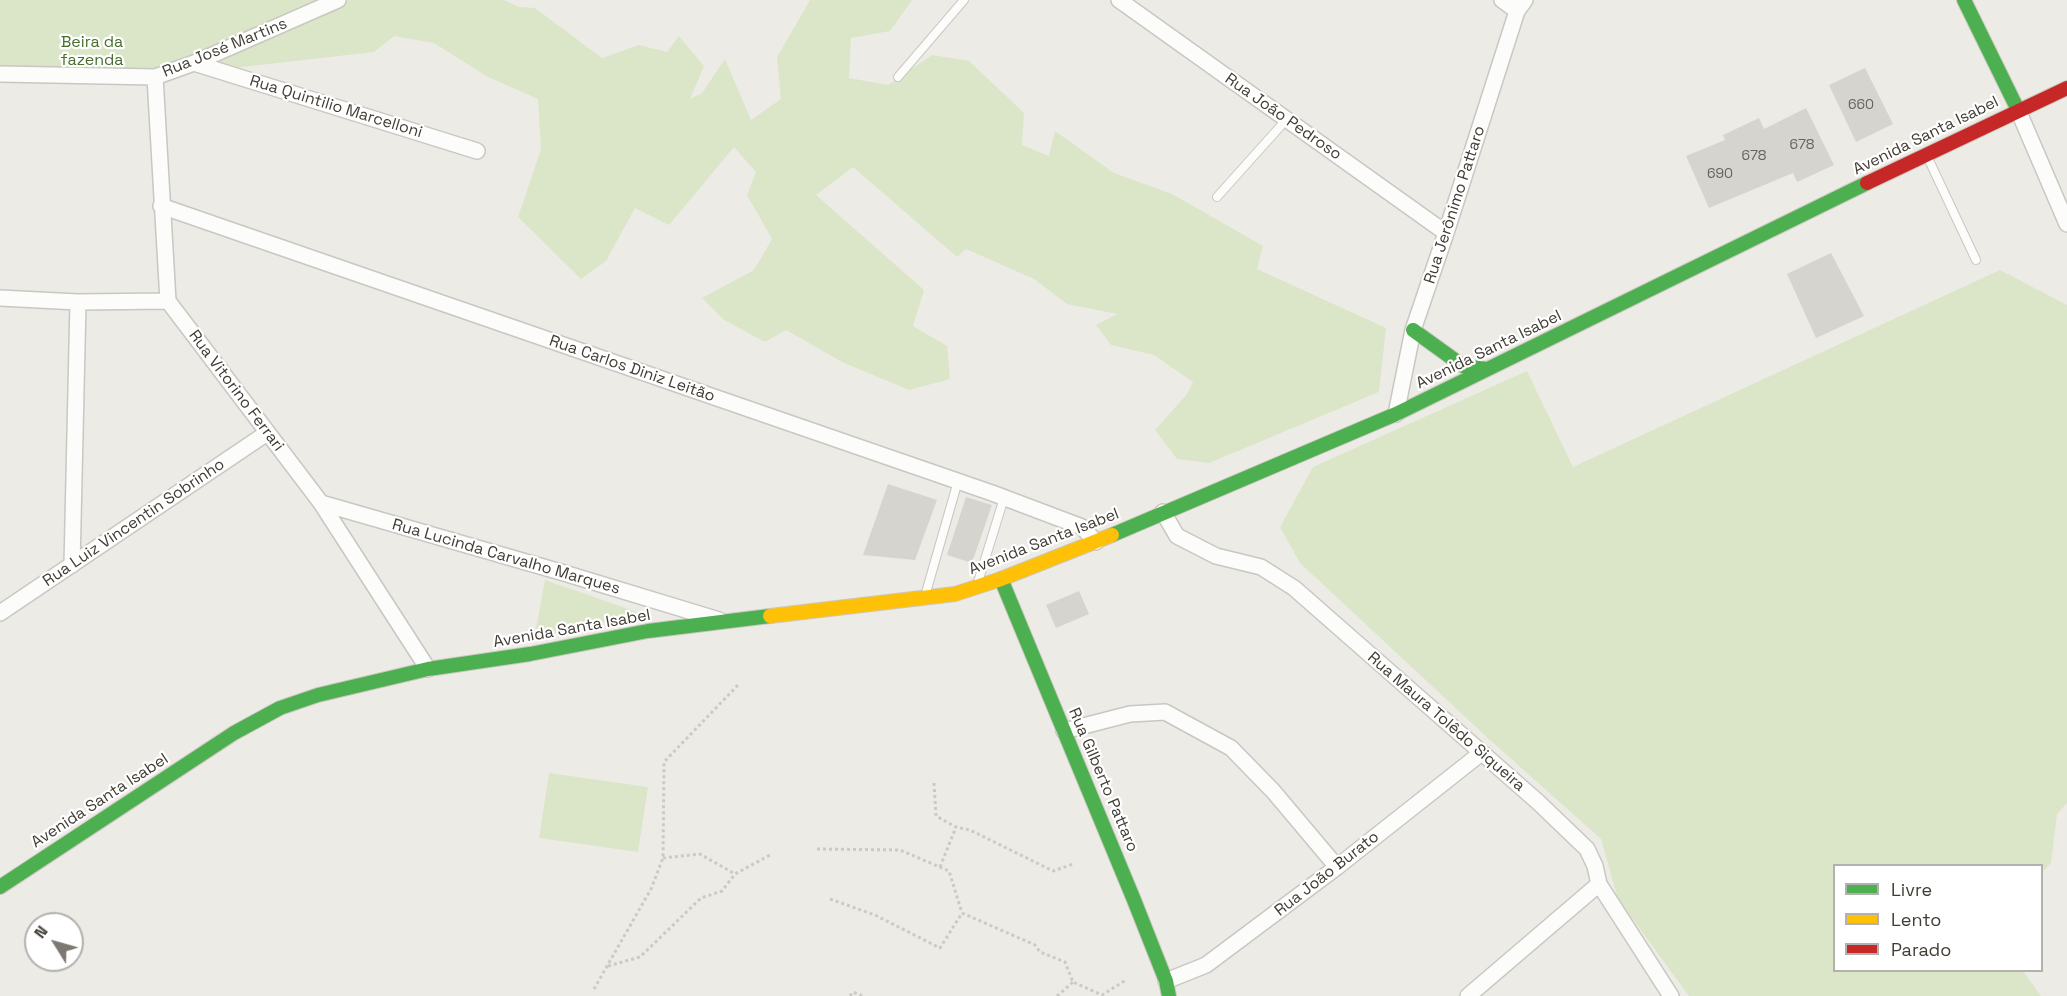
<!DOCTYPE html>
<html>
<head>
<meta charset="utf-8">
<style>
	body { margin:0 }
	#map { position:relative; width:2067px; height:996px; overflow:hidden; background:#edebe6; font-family:"Space Grotesk",sans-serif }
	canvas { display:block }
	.legend { position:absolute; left:1833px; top:864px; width:210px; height:108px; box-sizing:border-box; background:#fff; border:2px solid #b3b1ae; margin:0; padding:8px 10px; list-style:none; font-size:18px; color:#413c34 }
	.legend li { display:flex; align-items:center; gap:12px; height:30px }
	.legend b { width:30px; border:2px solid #b3b1ae }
	.north { position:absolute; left:24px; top:912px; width:60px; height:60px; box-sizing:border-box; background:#fff; border:2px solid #b3b1ae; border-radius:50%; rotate:307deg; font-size:16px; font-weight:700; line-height:24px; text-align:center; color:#413c34 }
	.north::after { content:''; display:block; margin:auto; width:21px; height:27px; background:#7d7972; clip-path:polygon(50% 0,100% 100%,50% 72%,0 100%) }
</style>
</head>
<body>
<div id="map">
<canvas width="2067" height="996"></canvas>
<ul class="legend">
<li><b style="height:8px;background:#4caf50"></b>Livre</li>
<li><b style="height:8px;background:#ffc107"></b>Lento</li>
<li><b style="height:8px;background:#c62828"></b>Parado</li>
</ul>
<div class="north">N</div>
</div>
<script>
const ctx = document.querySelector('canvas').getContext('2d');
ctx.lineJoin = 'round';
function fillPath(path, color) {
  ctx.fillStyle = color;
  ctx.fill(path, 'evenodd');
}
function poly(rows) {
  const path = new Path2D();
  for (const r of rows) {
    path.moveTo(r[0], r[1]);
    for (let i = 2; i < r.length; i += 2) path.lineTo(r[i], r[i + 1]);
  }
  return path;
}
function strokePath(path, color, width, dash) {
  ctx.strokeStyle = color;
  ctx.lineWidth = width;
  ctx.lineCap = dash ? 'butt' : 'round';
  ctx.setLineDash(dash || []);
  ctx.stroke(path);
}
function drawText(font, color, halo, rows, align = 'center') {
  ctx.font = font + ' "Space Grotesk",sans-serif';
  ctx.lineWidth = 4.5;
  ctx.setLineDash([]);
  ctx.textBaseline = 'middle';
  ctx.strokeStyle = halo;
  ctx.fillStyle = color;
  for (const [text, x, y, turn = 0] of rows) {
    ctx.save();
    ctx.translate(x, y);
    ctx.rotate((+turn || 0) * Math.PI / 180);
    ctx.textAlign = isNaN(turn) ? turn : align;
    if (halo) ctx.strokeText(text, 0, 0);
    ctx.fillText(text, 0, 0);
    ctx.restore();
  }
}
fillPath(poly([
	[0,0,504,0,519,7,535,8,602,58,639,45,667,52,679,36,704,66,690,99,702,93,725,59,751,120,781,99,777,57,810,0,912,0,890,31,851,38,849,78,888,85,932,55,969,61,1024,113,1022,145,1049,156,1055,131,1114,173,1172,194,1263,246,1257,269,1386,328,1379,392,1209,463,1177,459,1155,430,1187,394,1193,382,1154,355,1111,345,1096,325,1117,314,1067,304,1034,279,966,249,957,257,853,167,816,195,924,290,913,326,947,346,950,379,909,390,844,363,786,330,765,342,724,320,702,298,754,270,772,239,747,195,756,172,734,147,669,225,635,208,606,261,581,279,518,217,541,149,538,99,486,76,434,43,394,36,374,52,155,77,0,73],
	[2000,270,2067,305,2067,803,2057,814,2051,863,2042,872,2042,866,1834,866,1834,970,2023,971,2041,996,1689,996,1618,899,1601,839,1491,741,1300,563,1280,527,1313,467,1527,371,1573,467],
	[545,580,640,613,534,639],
	[549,773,648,787,638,852,539,838]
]), '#dbe6c8');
fillPath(poly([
	[1865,68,1893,124,1856,142,1829,85],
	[1806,108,1834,165,1797,182,1793,173,1709,208,1686,156,1725,140,1723,135,1759,118,1764,129],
	[1831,253,1864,316,1816,338,1787,274],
	[888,484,937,500,915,560,863,555],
	[966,497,992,505,972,563,947,555],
	[1079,591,1089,614,1056,628,1046,605]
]), '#d6d4cf');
const lane = poly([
	[898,77,964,0],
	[1927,156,1976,260],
	[1217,197,1286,120],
	[978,582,1004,498],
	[925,596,958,481]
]);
const street = poly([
	[1119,0,1446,233],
	[1502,0,1517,11],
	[194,63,477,151],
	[0,74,155,77,194,63,338,0],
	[155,77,168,301,321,503,428,669],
	[2018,110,2067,224],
	[161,206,992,493,1082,527,1096,542],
	[0,298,78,302,168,301],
	[1396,414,1413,330,1446,233,1517,11,1525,0],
	[321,503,564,573,719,620],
	[1163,512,1177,536,1216,556,1261,567,1294,588,1538,802,1587,849,1595,866,1599,884,1671,996],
	[72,565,78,302],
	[0,613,267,433],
	[1064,731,1130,714,1165,712,1231,748,1273,791,1337,867],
	[1166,981,1206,965,1337,867,1480,754],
	[1468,996,1599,884]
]);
const fast = poly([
	[1964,0,2018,110],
	[1413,330,1463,366,1486,369],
	[1112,535,1396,414,1867,183],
	[1001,579,1134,900,1166,981,1169,996],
	[0,887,234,733,280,708,318,695,428,669,530,654,648,631,770,616]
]);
const slow = poly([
	[770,616,955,594,1001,579,1112,535]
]);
const jam = poly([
	[1867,183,2067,88]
]);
strokePath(lane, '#c9c7c2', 10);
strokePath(street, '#c9c7c2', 18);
strokePath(fast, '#cbc7be', 16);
strokePath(slow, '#cbc7be', 16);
strokePath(jam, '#cbc7be', 16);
strokePath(poly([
	[934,783,936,816,956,827,970,830,1053,871,1073,864],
	[817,849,900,850,949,871,962,913],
	[663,858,700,854,735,874,770,855],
	[940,867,956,827],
	[830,899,875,915,940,948,962,913,1035,945,1040,952,1065,962,1073,982,1102,995,1126,980],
	[608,966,640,957,701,898,722,891,735,874],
	[594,989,651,889,663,858,664,762,738,685],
	[850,996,853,992,863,996],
	[1057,996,1073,982]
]), '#cbcac6', 3, [3, 3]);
strokePath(lane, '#fcfcfb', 8);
strokePath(street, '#fcfcfb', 15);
strokePath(fast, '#4caf50', 14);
strokePath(slow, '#ffc107', 14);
strokePath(jam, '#c62828', 14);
drawText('14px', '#67635c', null, [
	["660",1861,105],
	["678",1802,145],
	["678",1754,156],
	["690",1720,174]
]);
drawText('16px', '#486d2d', '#fff', [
	["Beira da",92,43],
	["fazenda",92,61]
]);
drawText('16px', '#413c34', '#fff', [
	["Rua José Martins",225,48,-22],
	["Rua Quintilio Marcelloni",336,107,17],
	["Rua João Pedroso",1283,117,35],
	["Avenida Santa Isabel",1926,136,-26],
	["Rua Jerônimo Pattaro",1455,205,-72],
	["Avenida Santa Isabel",1489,350,-26],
	["Rua Carlos Diniz Leitão",632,369,19],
	["Rua Vitorino Ferrari",236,391,53],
	["Rua Luiz Vincentin Sobrinho",134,523,-34],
	["Avenida Santa Isabel",1044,542,-21],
	["Rua Lucinda Carvalho Marques",506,557,16],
	["Avenida Santa Isabel",572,629,-10],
	["Rua Maura Tolêdo Siqueira",1446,722,41],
	["Rua Gilberto Pattaro",1103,780,67],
	["Avenida Santa Isabel",100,801,-33],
	["Rua João Burato",1327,874,-38]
]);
</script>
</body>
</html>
